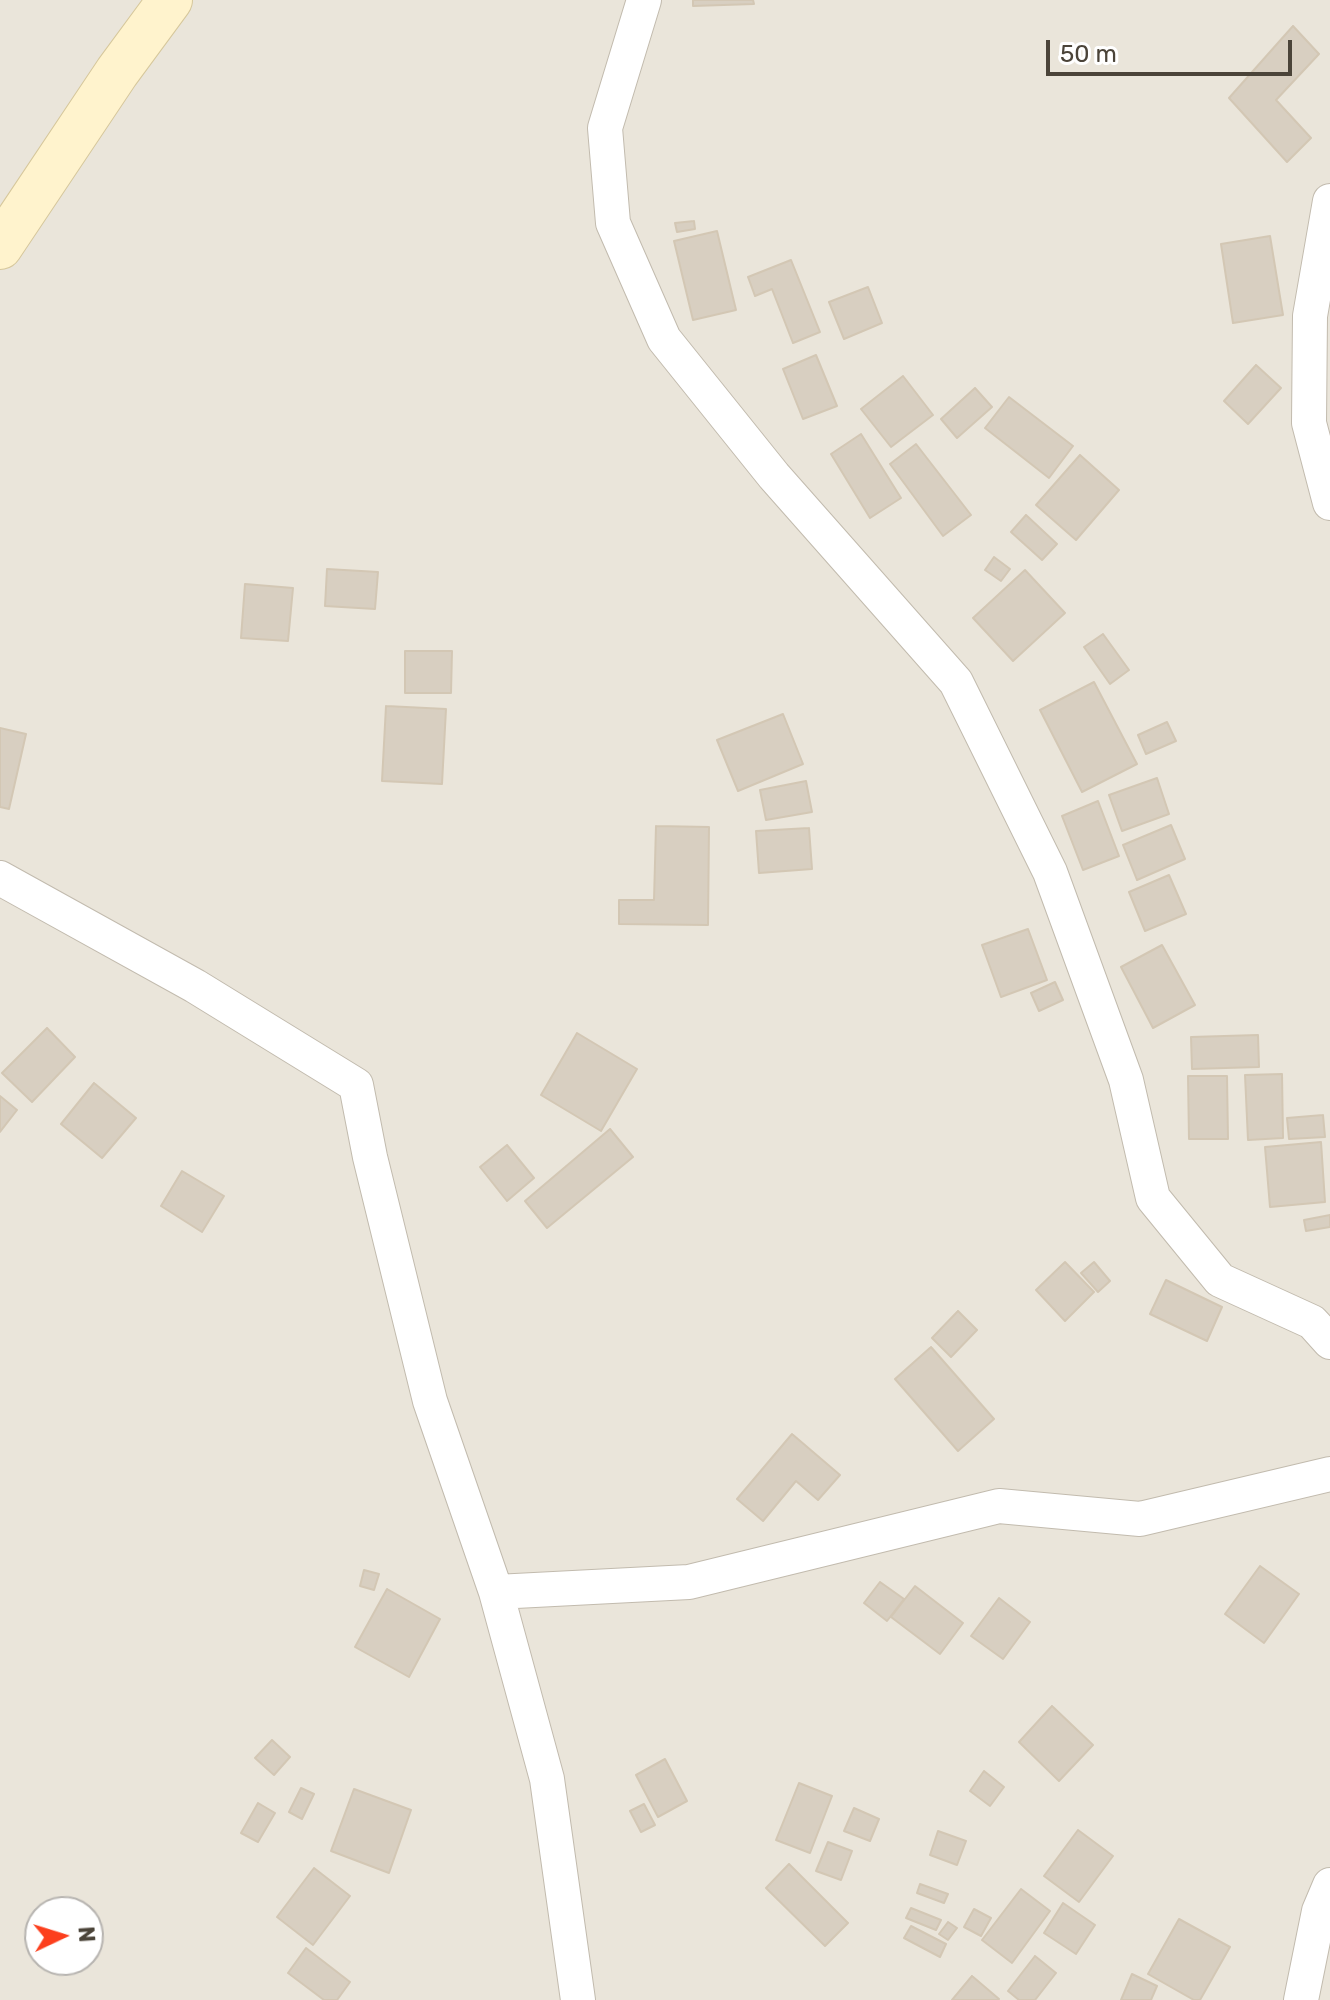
<!DOCTYPE html>
<html>
<head>
<meta charset="utf-8">
<style>
	body { margin:0 }
	#map { position:relative; width:1330px; height:2000px; overflow:hidden; background:#f6f3ec; font-family:Rubik,sans-serif }
	canvas { display:block }
	.north { position:absolute; left:24px; top:1896px; width:80px; height:80px; box-sizing:border-box; background:#fff; border:2px solid #b7b4b0; border-radius:50%; rotate:86deg; font-size:22px; font-weight:700; line-height:32px; text-align:center; color:#4b4439 }
	.north::after { content:''; display:block; margin:auto; width:28px; height:36px; background:#fc3f1d; clip-path:polygon(50% 0,100% 100%,50% 72%,0 100%) }
	.scale { position:absolute; left:1046px; top:40px; width:246px; height:36px; box-sizing:border-box; border:4px solid #4b4439; border-top:0; padding-left:10px; font-size:24px; line-height:28px; white-space:nowrap; color:#4b4439; -webkit-text-stroke:6px #fff; paint-order:stroke }
</style>
</head>
<body>
<div id="map">
<canvas width="1330" height="2000"></canvas>
<div class="north">N</div>
<div class="scale">50 m</div>
</div>
<script>
const ctx = document.querySelector('canvas').getContext('2d');
ctx.lineJoin = 'round';
function fillPath(path, color) {
  ctx.fillStyle = color;
  ctx.fill(path, 'evenodd');
}
function poly(rows) {
  const path = new Path2D();
  for (const r of rows) {
    path.moveTo(r[0], r[1]);
    for (let i = 2; i < r.length; i += 2) path.lineTo(r[i], r[i + 1]);
  }
  return path;
}
function strokePath(path, color, width, dash) {
  ctx.strokeStyle = color;
  ctx.lineWidth = width;
  ctx.lineCap = dash ? 'butt' : 'round';
  ctx.setLineDash(dash || []);
  ctx.stroke(path);
}
fillPath(poly([
	[0,0,1330,0,1330,2000,0,2000],
	[40,1912,88,1912,88,1960,40,1960]
]), '#eae5da');
const building = poly([
	[693,0,753,0,754,4,693,6,693,0],
	[1293,26,1319,54,1276,100,1311,138,1287,162,1229,98,1293,26],
	[694,221,695,229,677,232,675,223,694,221],
	[717,231,736,310,693,320,674,241,717,231],
	[1270,236,1283,315,1233,323,1221,244,1270,236],
	[791,260,820,332,793,343,772,289,755,296,748,277,791,260],
	[868,287,882,323,844,339,829,302,868,287],
	[816,355,837,406,803,419,783,369,816,355],
	[1256,365,1281,388,1248,424,1224,401,1256,365],
	[903,376,933,415,891,447,861,409,903,376],
	[975,388,992,407,957,438,941,419,975,388],
	[1009,397,1073,446,1049,478,985,428,1009,397],
	[861,434,901,498,870,518,831,454,861,434],
	[916,444,971,515,943,536,890,464,916,444],
	[1080,455,1119,490,1076,540,1036,505,1080,455],
	[1026,515,1057,544,1042,560,1011,532,1026,515],
	[994,557,1010,569,1001,581,985,570,994,557],
	[327,569,378,572,375,609,325,606,327,569],
	[1025,570,1065,613,1013,661,973,618,1025,570],
	[245,584,293,588,288,641,241,638,245,584],
	[1103,634,1129,670,1110,684,1084,647,1103,634],
	[405,651,452,651,451,693,405,693,405,651],
	[1094,682,1137,764,1082,792,1040,710,1094,682],
	[386,706,446,709,442,784,382,781,386,706],
	[783,714,803,764,738,791,717,740,783,714],
	[1167,722,1176,741,1146,754,1138,735,1167,722],
	[0,728,26,734,9,809,0,807,0,728],
	[1157,778,1169,814,1122,831,1109,795,1157,778],
	[806,781,812,812,766,820,760,790,806,781],
	[1098,801,1119,856,1083,870,1062,816,1098,801],
	[1171,825,1185,859,1137,880,1123,845,1171,825],
	[656,826,709,827,708,925,619,924,619,900,654,900,656,826],
	[809,828,812,869,759,873,756,831,809,828],
	[1169,875,1186,914,1145,931,1129,892,1169,875],
	[1028,929,1047,980,1001,997,982,945,1028,929],
	[1162,945,1195,1005,1153,1028,1121,967,1162,945],
	[1055,982,1063,1000,1039,1011,1031,993,1055,982],
	[47,1028,75,1057,32,1102,2,1073,47,1028],
	[577,1033,637,1069,601,1131,541,1095,577,1033],
	[1258,1035,1259,1067,1192,1069,1191,1037,1258,1035],
	[1282,1074,1283,1138,1248,1140,1245,1075,1282,1074],
	[1188,1076,1227,1076,1228,1139,1189,1139,1188,1076],
	[94,1083,136,1118,102,1158,61,1124,94,1083],
	[0,1096,17,1110,0,1132,0,1096],
	[1323,1115,1325,1137,1289,1139,1287,1118,1323,1115],
	[610,1129,633,1157,547,1228,525,1201,610,1129],
	[1321,1142,1325,1202,1270,1207,1265,1147,1321,1142],
	[507,1145,534,1178,507,1201,480,1167,507,1145],
	[182,1171,224,1196,202,1232,161,1206,182,1171],
	[1330,1215,1330,1227,1306,1231,1304,1220,1330,1215],
	[1065,1262,1094,1292,1065,1321,1036,1290,1065,1262],
	[1094,1262,1110,1281,1098,1292,1081,1273,1094,1262],
	[1166,1280,1222,1307,1207,1341,1150,1314,1166,1280],
	[958,1311,977,1330,951,1357,932,1338,958,1311],
	[931,1347,994,1419,958,1451,895,1379,931,1347],
	[792,1434,840,1475,818,1500,796,1481,763,1521,737,1499,792,1434],
	[1260,1566,1299,1594,1264,1643,1225,1614,1260,1566],
	[364,1570,379,1574,374,1590,360,1586,364,1570],
	[880,1582,904,1599,887,1621,864,1603,880,1582],
	[915,1586,963,1623,940,1654,891,1617,915,1586],
	[387,1589,440,1619,409,1677,355,1647,387,1589],
	[999,1598,1030,1622,1003,1659,971,1636,999,1598],
	[1052,1706,1093,1745,1059,1781,1019,1742,1052,1706],
	[272,1740,290,1757,274,1775,255,1758,272,1740],
	[665,1759,687,1801,658,1817,636,1775,665,1759],
	[984,1771,1004,1787,990,1806,970,1791,984,1771],
	[799,1783,832,1796,810,1853,776,1840,799,1783],
	[301,1788,314,1794,302,1819,289,1812,301,1788],
	[354,1789,411,1810,389,1873,331,1851,354,1789],
	[258,1803,275,1813,258,1842,241,1833,258,1803],
	[644,1804,655,1825,641,1832,630,1811,644,1804],
	[854,1808,879,1819,870,1841,844,1831,854,1808],
	[1078,1830,1113,1856,1079,1902,1044,1876,1078,1830],
	[938,1831,966,1841,957,1865,930,1855,938,1831],
	[828,1842,852,1851,841,1880,816,1871,828,1842],
	[789,1864,848,1923,825,1946,766,1888,789,1864],
	[314,1868,350,1896,313,1945,277,1917,314,1868],
	[920,1884,948,1894,944,1903,917,1893,920,1884],
	[1021,1889,1050,1911,1012,1963,982,1940,1021,1889],
	[1063,1903,1095,1925,1076,1954,1044,1933,1063,1903],
	[911,1908,941,1920,936,1930,906,1918,911,1908],
	[974,1909,991,1918,981,1936,964,1927,974,1909],
	[1179,1919,1230,1947,1200,2000,1194,2000,1148,1974,1179,1919],
	[948,1922,957,1928,948,1940,939,1934,948,1922],
	[911,1926,946,1944,940,1957,904,1938,911,1926],
	[306,1948,350,1982,337,2000,324,2000,288,1973,306,1948],
	[1035,1956,1056,1973,1035,2000,1019,2000,1008,1991,1035,1956],
	[1132,1974,1157,1986,1151,2000,1121,2000,1132,1974],
	[972,1976,999,1999,998,2000,952,2000,972,1976]
]);
fillPath(building, '#d8cfc1');
strokePath(building, '#d3c7b4', 2);
const street = poly([
	[644,0,605,128,613,223,664,339,774,476,956,682,1050,872,1126,1080,1153,1198,1220,1280,1312,1322,1330,1342],
	[1330,201,1310,316,1309,423,1330,503],
	[0,878,195,986,356,1085,370,1157,430,1401,496,1592,547,1779,578,2000],
	[496,1592,689,1582,999,1506,1140,1519,1330,1474],
	[1301,2000,1319,1911,1330,1885]
]);
const secondary = poly([
	[0,247,117,72,170,0]
]);
strokePath(street, '#c2bbae', 36);
strokePath(secondary, '#d6c79b', 46);
strokePath(street, '#fff', 34);
strokePath(secondary, '#fff3cd', 44);
</script>
</body>
</html>
